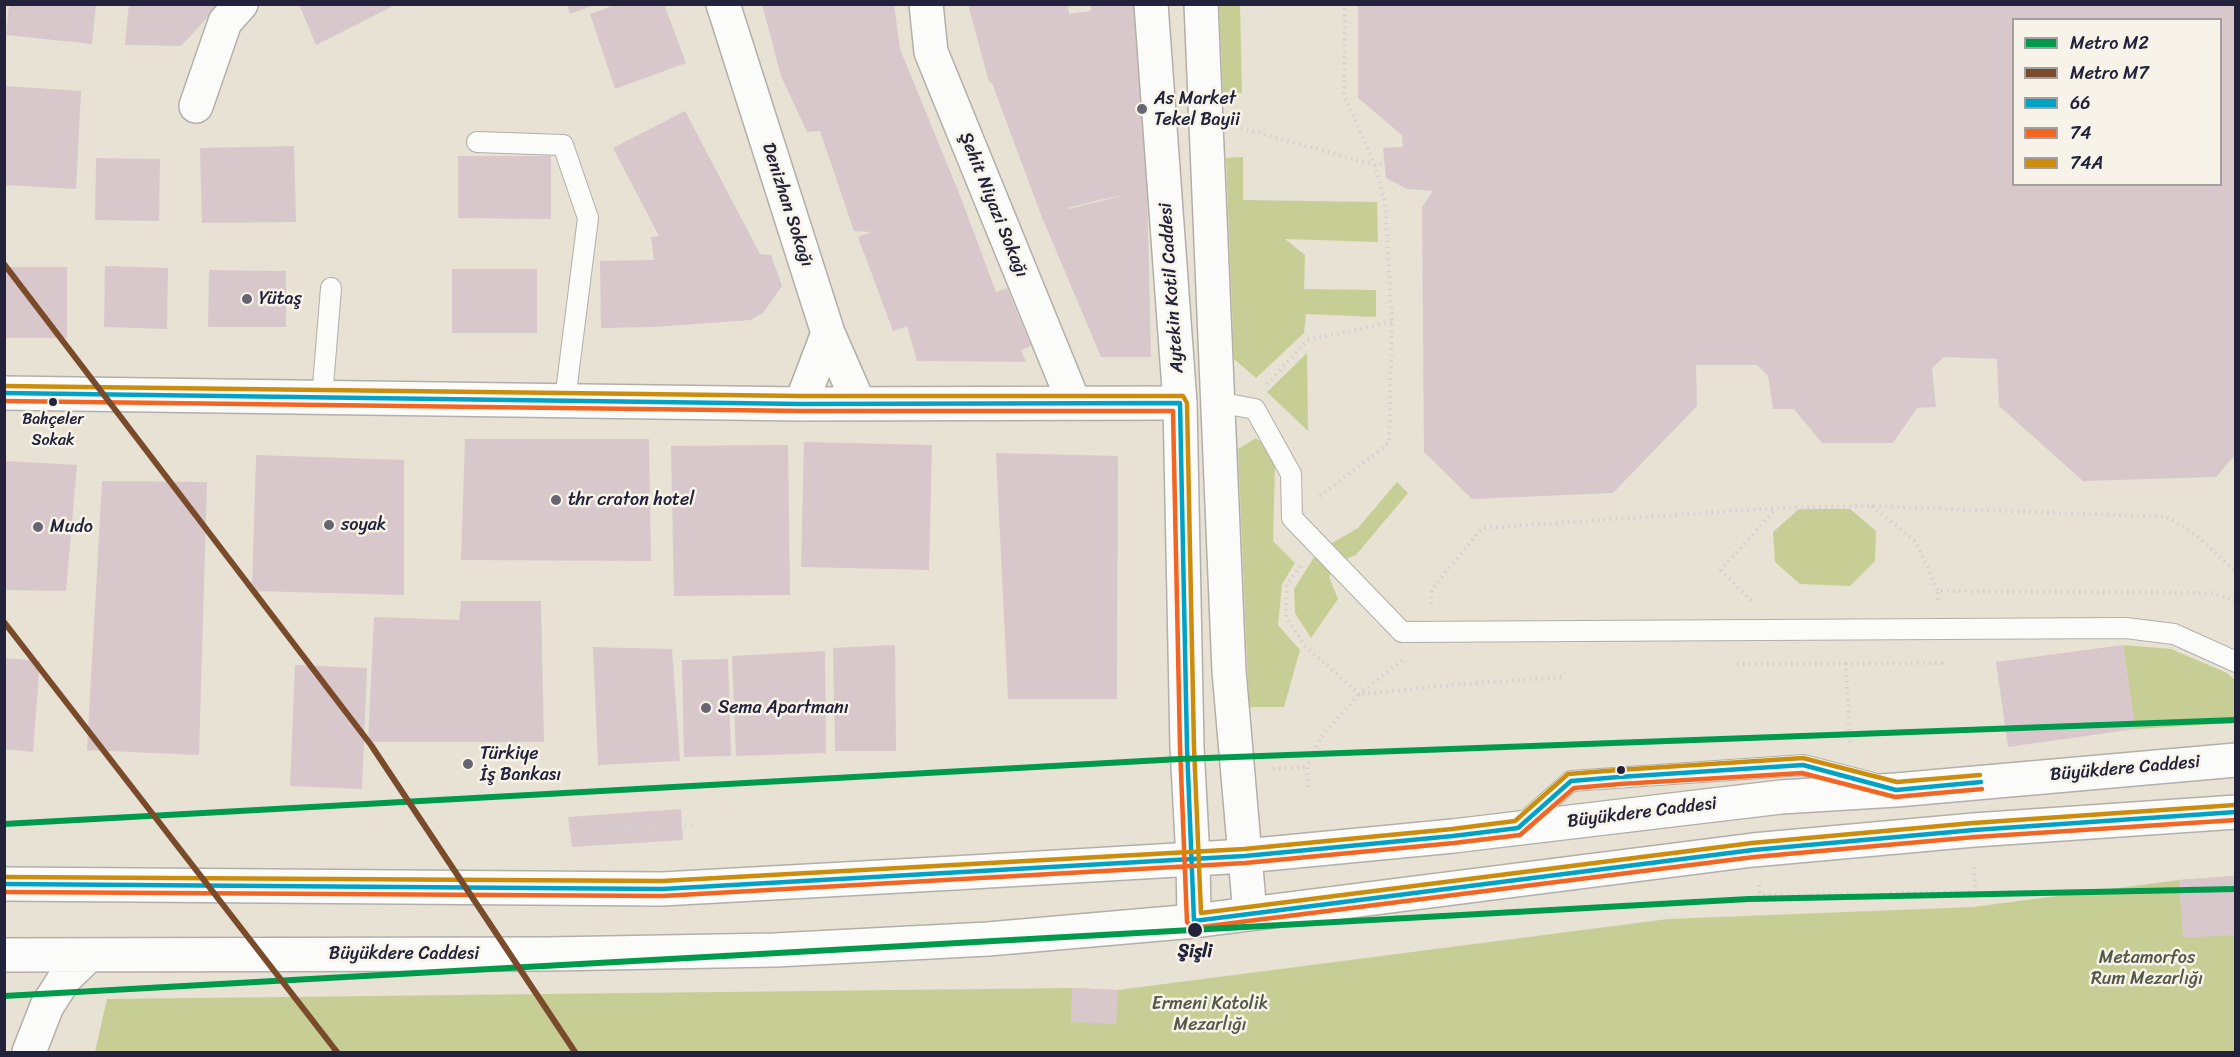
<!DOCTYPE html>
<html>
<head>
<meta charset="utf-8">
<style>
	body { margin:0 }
	#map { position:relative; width:2240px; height:1057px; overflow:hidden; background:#e7e2d4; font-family:Sriracha,sans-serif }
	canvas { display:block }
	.frame { position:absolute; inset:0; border:6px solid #22223b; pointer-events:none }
	.legend { position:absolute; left:2012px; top:18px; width:210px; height:168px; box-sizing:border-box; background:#f7f3e8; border:2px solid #a29fa3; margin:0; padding:8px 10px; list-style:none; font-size:18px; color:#22223b }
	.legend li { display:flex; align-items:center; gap:12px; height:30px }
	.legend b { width:30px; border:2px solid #a29fa3 }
</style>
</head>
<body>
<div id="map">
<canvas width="2240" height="1057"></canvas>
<div class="frame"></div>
<ul class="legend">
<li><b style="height:8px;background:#009a4c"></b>Metro M2</li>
<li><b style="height:8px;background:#7a4b2a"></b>Metro M7</li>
<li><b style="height:8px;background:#02a2c7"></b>66</li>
<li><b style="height:8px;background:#f26522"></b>74</li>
<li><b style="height:8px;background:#cc8c0c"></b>74A</li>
</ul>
</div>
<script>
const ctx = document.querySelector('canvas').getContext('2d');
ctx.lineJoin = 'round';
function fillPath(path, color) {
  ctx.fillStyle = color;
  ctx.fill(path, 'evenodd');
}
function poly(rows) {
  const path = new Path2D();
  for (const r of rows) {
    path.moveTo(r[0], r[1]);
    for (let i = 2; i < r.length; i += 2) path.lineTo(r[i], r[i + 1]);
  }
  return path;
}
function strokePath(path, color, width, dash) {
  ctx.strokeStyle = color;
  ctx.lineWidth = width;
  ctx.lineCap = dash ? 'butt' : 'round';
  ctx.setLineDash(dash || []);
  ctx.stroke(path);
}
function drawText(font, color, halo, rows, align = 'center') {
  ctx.font = font + ' Sriracha,sans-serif';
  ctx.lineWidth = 5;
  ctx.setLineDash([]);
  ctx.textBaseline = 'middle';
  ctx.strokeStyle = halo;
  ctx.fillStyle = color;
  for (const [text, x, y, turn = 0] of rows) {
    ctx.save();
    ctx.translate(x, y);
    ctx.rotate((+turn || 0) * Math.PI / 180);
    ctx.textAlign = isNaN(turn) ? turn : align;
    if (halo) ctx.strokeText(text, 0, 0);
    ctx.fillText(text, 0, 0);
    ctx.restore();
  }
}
fillPath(poly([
	[1219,5,1240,5,1242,93,1223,92],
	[1243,157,1243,200,1377,202,1378,242,1285,239,1305,255,1304,289,1376,290,1376,317,1306,314,1304,333,1256,378,1234,359,1226,158],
	[1307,353,1308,431,1267,392],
	[1256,438,1269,448,1275,465,1273,541,1295,563,1282,584,1278,625,1300,650,1284,707,1249,707,1238,449],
	[1397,482,1408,493,1356,555,1339,562,1329,577,1338,599,1311,638,1295,613,1294,589,1318,551,1358,528],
	[1799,509,1850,509,1876,531,1875,561,1850,586,1800,584,1775,562,1773,532],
	[2123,645,2171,649,2227,673,2235,680,2235,723,2135,729],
	[2235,876,2235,1052,95,1052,107,999,1072,988,1118,990,1668,919,1973,907,2179,880]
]), '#c7ce95');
fillPath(poly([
	[9,4,96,4,92,44,6,35],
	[129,4,220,4,181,46,125,45],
	[299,4,397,4,316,45],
	[567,4,595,4,595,5,570,14],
	[618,4,664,4,686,63,615,89,590,14],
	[762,4,894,4,900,49,961,198,996,292,1007,288,1031,346,1021,350,1026,362,917,361,907,326,893,331,858,237,871,232,854,231,820,131,807,132,781,76],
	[968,4,1068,4,1069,14,1091,11,1090,4,1136,4,1150,101,1147,190,1151,357,1101,357,1041,215,992,83,989,82],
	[1126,195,1068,209,1068,208,1099,200],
	[1358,4,2235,4,2235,455,2216,477,2083,481,1999,406,1997,359,1944,357,1932,368,1936,407,1917,408,1893,443,1822,443,1794,409,1773,409,1768,376,1757,365,1696,365,1697,406,1613,493,1472,499,1424,452,1422,207,1433,191,1407,189,1386,178,1383,148,1403,147,1402,135,1358,98],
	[2014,20,2220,20,2220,184,2013,184],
	[4,86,81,91,76,189,4,185],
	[685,111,760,254,771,255,782,286,763,313,750,320,655,327,601,328,600,261,654,260,651,237,659,236,613,148],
	[294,146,296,222,202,223,200,148],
	[458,156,551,156,551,219,458,218],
	[96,158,160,159,159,221,95,220],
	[105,266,168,268,167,329,104,327],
	[4,267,67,267,67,338,4,338],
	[452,269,537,269,537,333,452,333],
	[209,270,286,271,286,327,208,327],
	[465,439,649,439,651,561,461,560],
	[804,442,932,445,929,570,801,567],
	[788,445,790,595,674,596,671,446],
	[996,453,1118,456,1117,699,1008,699],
	[256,455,404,460,404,595,252,591],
	[4,461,77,465,66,591,4,590],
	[102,481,207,482,199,755,87,750],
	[461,601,541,601,544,742,368,742,374,617,459,620],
	[895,645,896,751,835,751,833,648],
	[2123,645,2135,729,2008,747,1996,662],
	[593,647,672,649,680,761,598,765],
	[825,651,826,753,736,756,732,656],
	[4,658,40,661,33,752,4,749],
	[728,659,731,756,684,757,682,660],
	[295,665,367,668,362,789,290,786],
	[681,809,683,840,572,847,568,817],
	[2235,876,2235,935,2183,938,2179,880],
	[1072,988,1118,990,1116,1024,1071,1022]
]), '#d8c8cc');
const lane = poly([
	[477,142,563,145,588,218,565,400],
	[322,398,331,288],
	[1217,402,1255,409,1291,474,1292,518,1402,632,2126,628,2174,634,2236,662],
	[1520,826,1571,781,1803,765,1873,783]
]);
const street = poly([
	[723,4,828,333,859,404],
	[926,4,931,52,1074,403],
	[196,106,225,22,241,4],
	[4,393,801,404,1180,403],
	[801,404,828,333]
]);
const secondary = poly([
	[1151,4,1180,403,1187,747,1193,859],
	[1201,4,1229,671,1245,856]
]);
const primary = poly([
	[1245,856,1250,914],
	[1193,859,1194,921],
	[4,884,662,889,954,873,1245,856,1453,836,1781,797,1896,790,2236,760],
	[4,955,549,954,775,950,988,939,1194,921,1753,850,1974,830,2236,812],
	[29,1052,47,1006,65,978,89,955]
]);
strokePath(lane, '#b2afa9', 22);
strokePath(street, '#b2afa9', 36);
strokePath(secondary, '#b2afa9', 36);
strokePath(primary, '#b2afa9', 36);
strokePath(poly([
	[1241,128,1375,165,1384,163],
	[1267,384,1308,340,1392,322],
	[1320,496,1389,443,1392,322,1385,202,1375,165,1344,95,1345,4],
	[1872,506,1916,542,1938,591],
	[1301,566,1287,584,1286,617,1305,646,1359,694,1403,660],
	[1938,600,1938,591,2214,593,2236,602],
	[1751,601,1721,570,1775,509],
	[1431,604,1432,589,1482,528,1776,508,1872,506,2167,517,2196,535,2236,572],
	[1846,663,1850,746],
	[1737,664,1942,663,1941,658],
	[1273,769,1307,767],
	[1308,787,1307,767,1321,737,1359,694,1474,683,1563,677],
	[571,832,693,825],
	[1759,885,1760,894,1780,896,1852,894],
	[1890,893,1975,892,1974,866]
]), '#d3d1cf', 4, [1.5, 4.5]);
strokePath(lane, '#fbfbf9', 20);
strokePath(street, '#fbfbf9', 33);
strokePath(secondary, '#fbfbf9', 33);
strokePath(primary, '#fbfbf9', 33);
strokePath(poly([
	[4,393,801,404,1180,403,1187,747,1194,921,1753,850,1974,830,2236,812],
	[4,884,662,889,1245,856,1453,836,1518,828,1571,781,1619,777,1803,765,1896,790,1981,782]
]), '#02a2c7', 4.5);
strokePath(poly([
	[4,401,801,411,1173,411,1180,747,1187,922,1193,928,1754,857,1975,837,2236,820],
	[4,892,662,896,1245,863,1454,843,1520,835,1574,788,1620,784,1802,773,1895,797,1982,789]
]), '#f26522', 4.5);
strokePath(poly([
	[4,386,801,396,1183,396,1187,403,1194,747,1201,913,1752,843,1973,823,2235,805],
	[4,877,662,881,1244,849,1452,829,1515,821,1568,774,1618,770,1803,758,1897,782,1980,775]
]), '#cc8c0c', 4.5);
strokePath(poly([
	[4,824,1180,759,2236,720],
	[4,996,1749,899,2236,889]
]), '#009a4c', 6);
strokePath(poly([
	[4,264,371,745,575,1052],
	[4,622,337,1052]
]), '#7a4b2a', 6);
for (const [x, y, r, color] of [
	[1142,109,6,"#676571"],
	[247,299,6,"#676571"],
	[53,402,5,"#22223b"],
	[556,500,6,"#676571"],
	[329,525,6,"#676571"],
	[38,527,6,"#676571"],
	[706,708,6,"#676571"],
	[468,764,6,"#676571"],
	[1621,770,5,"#22223b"],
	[1195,930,8,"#22223b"]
]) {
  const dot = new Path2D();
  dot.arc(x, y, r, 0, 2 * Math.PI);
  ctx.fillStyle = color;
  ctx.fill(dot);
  strokePath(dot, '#f7f3e8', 2);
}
drawText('16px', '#22223b', '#f7f3e8', [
	["Bahçeler",53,420],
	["Sokak",53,441]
]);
drawText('18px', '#22223b', '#f7f3e8', [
	["As Market",1154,99],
	["Tekel Bayii",1154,120],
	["Yütaş",259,299],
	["thr craton hotel",568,500],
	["soyak",341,525],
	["Mudo",50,527],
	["Sema Apartmanı",718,708],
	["Türkiye",480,754],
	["İş Bankası",480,775]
], 'left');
drawText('18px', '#22223b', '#f7f3e8', [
	["Denizhan Sokağı",787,205,72],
	["Şehit Niyazi Sokağı",993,205,68],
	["Aytekin Kotil Caddesi",1172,288,-94],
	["Büyükdere Caddesi",2125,769,-5],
	["Büyükdere Caddesi",1642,813,-7],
	["Büyükdere Caddesi",404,954]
]);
drawText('bold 18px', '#22223b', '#f7f3e8', [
	["Şişli",1195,952]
]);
drawText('18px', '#535948', '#f7f3e8', [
	["Metamorfos",2147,958],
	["Rum Mezarlığı",2147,979],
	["Ermeni Katolik",1210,1004],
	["Mezarlığı",1210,1025]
]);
</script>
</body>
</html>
